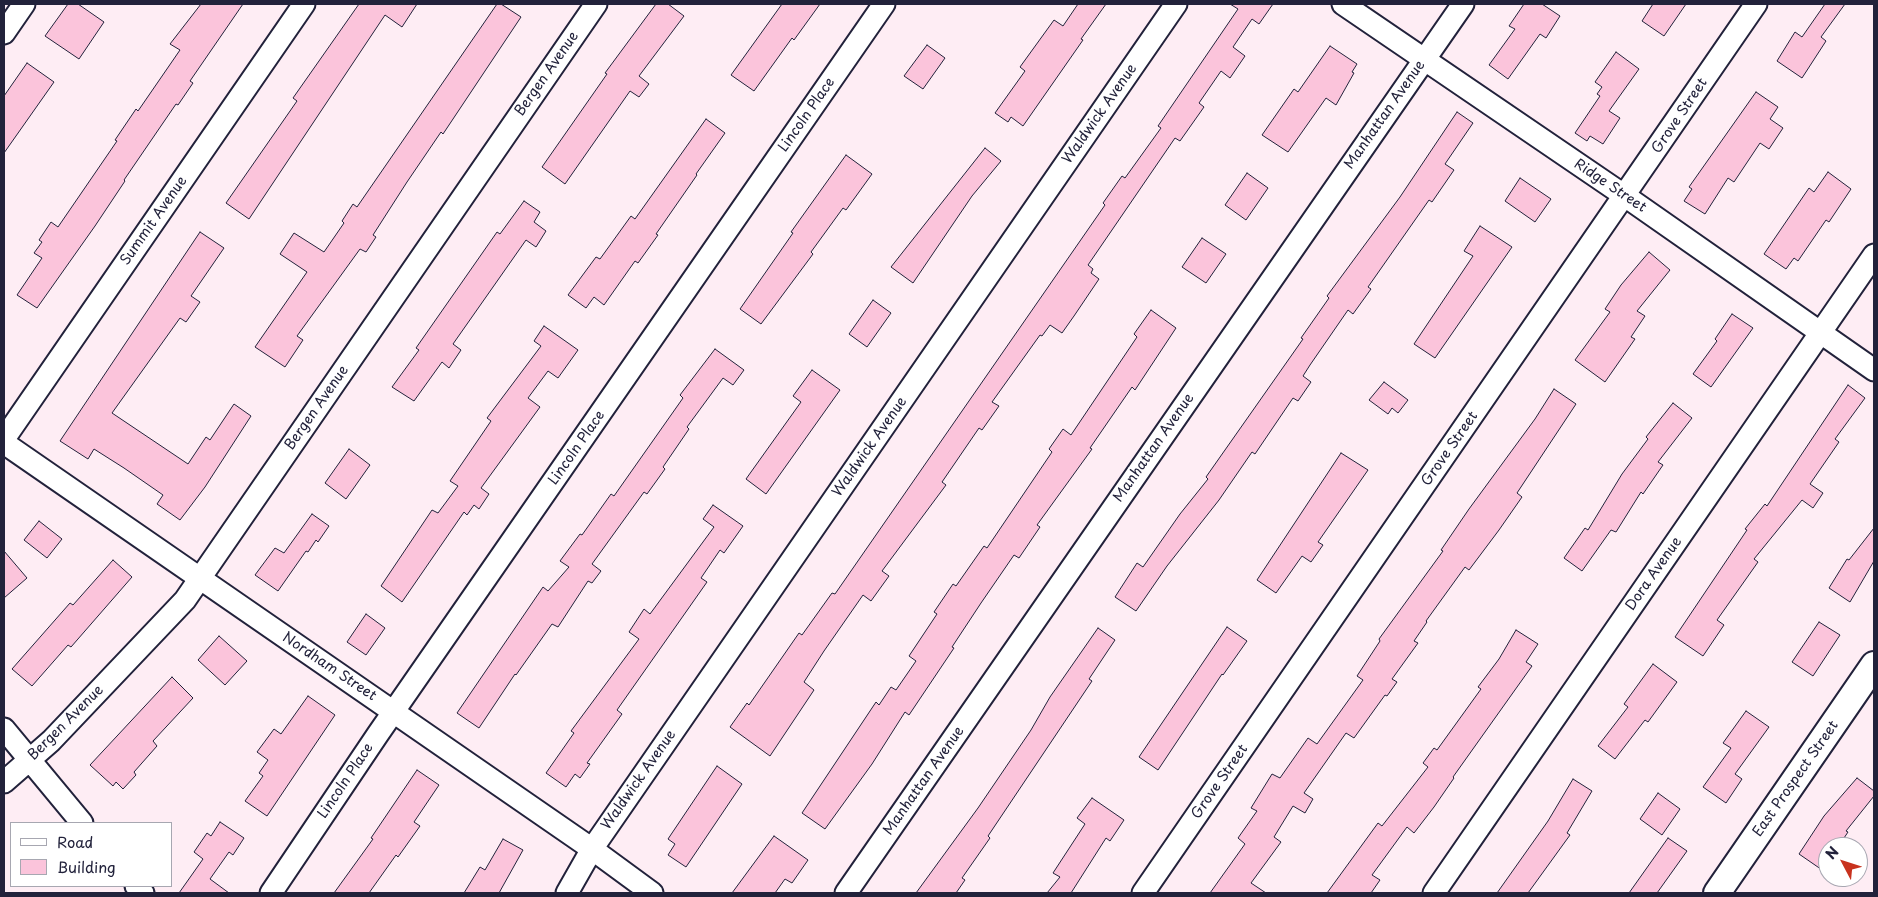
<!DOCTYPE html>
<html>
<head>
<meta charset="utf-8">
<style>
	body { margin:0 }
	#map { position:relative; width:1878px; height:897px; overflow:hidden; background:#feedf4; font-family:"Playpen Sans",sans-serif }
	canvas { display:block }
	.frame { position:absolute; inset:0; border:5px solid #22223b; pointer-events:none }
	.legend { position:absolute; left:10px; top:822px; width:162px; height:65px; box-sizing:border-box; background:#fff; border:1px solid #a7a7b1; margin:0; padding:6px 9px; list-style:none; font-size:15px; color:#22223b }
	.legend li { display:flex; align-items:center; gap:10px; height:25px }
	.legend b { width:25px; border:1px solid #a7a7b1 }
	.north { position:absolute; left:1818px; top:837px; width:50px; height:50px; box-sizing:border-box; background:#fff; border:1px solid #a7a7b1; border-radius:50%; rotate:310deg; font-size:14px; font-weight:700; line-height:20px; text-align:center; color:#22223b }
	.north::after { content:''; display:block; margin:auto; width:18px; height:22px; background:#c8321e; clip-path:polygon(50% 0,100% 100%,50% 72%,0 100%) }
</style>
</head>
<body>
<div id="map">
<canvas width="1878" height="897"></canvas>
<div class="frame"></div>
<ul class="legend">
<li><b style="height:6px;background:#fff"></b>Road</li>
<li><b style="height:14px;background:#fbc4db"></b>Building</li>
</ul>
<div class="north">N</div>
</div>
<script>
const ctx = document.querySelector('canvas').getContext('2d');
ctx.lineJoin = 'round';
function fillPath(path, color) {
  ctx.fillStyle = color;
  ctx.fill(path, 'evenodd');
}
function poly(rows) {
  const path = new Path2D();
  for (const r of rows) {
    path.moveTo(r[0], r[1]);
    for (let i = 2; i < r.length; i += 2) path.lineTo(r[i], r[i + 1]);
  }
  return path;
}
function strokePath(path, color, width, dash) {
  ctx.strokeStyle = color;
  ctx.lineWidth = width;
  ctx.lineCap = dash ? 'butt' : 'round';
  ctx.setLineDash(dash || []);
  ctx.stroke(path);
}
function drawText(font, color, halo, rows, align = 'center') {
  ctx.font = font + ' "Playpen Sans",sans-serif';
  ctx.lineWidth = 4;
  ctx.setLineDash([]);
  ctx.textBaseline = 'middle';
  ctx.strokeStyle = halo;
  ctx.fillStyle = color;
  for (const [text, x, y, turn = 0] of rows) {
    ctx.save();
    ctx.translate(x, y);
    ctx.rotate((+turn || 0) * Math.PI / 180);
    ctx.textAlign = isNaN(turn) ? turn : align;
    if (halo) ctx.strokeText(text, 0, 0);
    ctx.fillText(text, 0, 0);
    ctx.restore();
  }
}
const building = poly([
	[68,4,78,4,104,22,79,59,45,36,68,4],
	[201,4,243,4,190,81,193,83,178,105,176,104,124,180,125,181,95,226,37,308,17,295,42,258,34,253,42,242,39,240,51,222,58,227,117,141,115,140,136,109,138,111,180,50,170,44,201,4],
	[359,4,417,4,402,27,385,15,249,219,226,203,297,101,293,98,359,4],
	[497,4,501,4,521,17,443,134,441,132,407,182,373,235,376,237,366,252,360,249,297,336,303,340,285,367,255,347,307,272,280,254,294,233,324,252,344,223,342,221,353,204,357,207,497,4],
	[656,4,668,4,684,16,639,76,649,84,639,97,630,91,565,184,542,167,607,74,605,73,656,4],
	[782,4,820,4,794,40,792,38,754,91,731,75,782,4],
	[1078,4,1106,4,1081,39,1083,40,1023,126,1011,117,1008,122,995,113,1025,71,1020,67,1054,20,1063,26,1078,4],
	[1230,4,1273,4,1259,24,1252,19,1233,47,1245,56,1230,78,1221,71,1199,103,1204,107,1180,141,1175,138,1088,265,1093,269,1091,273,1099,279,1074,316,1062,333,1050,325,1042,336,1040,335,992,402,999,406,982,430,979,428,942,482,946,485,882,571,889,576,871,601,863,595,824,651,804,682,814,690,770,756,730,727,747,703,749,705,799,633,802,635,832,593,835,594,1105,205,1103,203,1122,176,1125,178,1161,128,1158,126,1238,9,1230,4],
	[1524,4,1542,4,1560,16,1546,38,1540,34,1508,79,1489,65,1515,29,1509,26,1524,4],
	[1653,4,1686,4,1664,36,1642,21,1653,4],
	[1825,4,1845,4,1821,37,1826,41,1802,78,1777,61,1795,32,1802,37,1825,4],
	[927,45,945,58,923,89,904,76,927,45],
	[1330,46,1357,64,1352,72,1354,73,1336,105,1326,98,1288,152,1262,135,1294,89,1298,92,1330,46],
	[1616,52,1639,69,1609,111,1620,118,1603,144,1590,136,1587,141,1575,133,1600,96,1597,94,1602,87,1595,82,1616,52],
	[27,63,54,82,4,153,4,96,27,63],
	[1756,92,1778,107,1770,119,1783,128,1769,149,1760,143,1734,182,1728,178,1705,214,1684,201,1692,189,1689,187,1756,92],
	[1457,112,1473,123,1445,164,1454,170,1432,202,1429,200,1368,287,1371,289,1353,314,1348,310,1310,365,1303,376,1311,382,1298,401,1293,398,1255,454,1252,452,1219,500,1167,566,1136,611,1115,597,1137,563,1143,567,1180,514,1208,479,1206,477,1303,339,1301,338,1329,298,1327,296,1400,197,1457,112],
	[706,119,725,133,696,174,697,175,656,234,658,235,638,263,635,261,604,305,594,297,586,308,568,295,596,257,600,259,631,216,635,219,706,119],
	[985,148,1001,161,972,196,913,283,891,267,985,148],
	[846,155,872,174,846,210,843,208,811,252,813,254,761,324,740,309,793,233,791,232,846,155],
	[1828,172,1851,189,1829,222,1826,220,1798,261,1794,258,1786,269,1764,254,1809,188,1814,192,1828,172],
	[1247,173,1268,188,1246,220,1225,205,1247,173],
	[1520,178,1551,199,1535,222,1505,201,1520,178],
	[524,201,540,212,534,222,546,231,536,247,526,240,453,344,461,350,449,368,442,362,414,401,392,387,419,350,416,348,497,232,500,234,524,201],
	[1480,226,1512,247,1435,358,1414,344,1473,256,1464,251,1480,226],
	[200,232,224,248,191,296,200,302,186,322,180,318,112,413,188,464,206,437,210,440,234,404,251,416,205,487,180,520,157,504,163,495,124,468,94,449,88,459,60,441,200,232],
	[1202,238,1226,254,1206,283,1182,267,1202,238],
	[1649,252,1670,270,1637,311,1645,316,1631,337,1635,339,1605,382,1575,360,1610,312,1605,309,1621,285,1649,252],
	[873,300,891,313,867,347,849,334,873,300],
	[1151,310,1176,328,1135,390,1132,387,1090,448,1092,449,1037,525,1040,527,1019,558,1014,555,981,603,952,647,954,648,909,715,905,712,872,764,825,829,802,813,876,702,879,705,891,687,896,690,916,661,909,656,937,614,934,612,953,584,956,586,984,546,987,548,1052,452,1049,449,1063,429,1071,435,1137,337,1134,334,1151,310],
	[1732,314,1753,328,1711,387,1693,374,1717,341,1715,339,1732,314],
	[544,326,578,350,558,378,548,371,528,398,540,407,481,488,489,494,479,509,474,505,467,515,464,512,402,602,381,586,432,510,438,513,458,486,450,481,491,421,487,418,541,346,534,341,544,326],
	[715,349,744,370,733,385,723,378,687,427,689,429,663,467,665,469,647,494,644,492,592,564,601,571,592,583,588,581,558,627,552,624,516,675,515,674,479,728,457,713,543,587,548,591,569,567,560,561,580,534,582,535,611,494,614,496,683,398,680,395,715,349],
	[812,370,840,390,766,494,746,479,801,402,793,396,812,370],
	[1384,382,1408,400,1398,413,1392,408,1388,414,1369,400,1384,382],
	[1848,385,1865,398,1835,439,1839,442,1810,484,1823,493,1813,508,1802,500,1754,559,1758,562,1717,620,1724,625,1703,656,1675,637,1747,530,1745,529,1765,504,1767,506,1848,385],
	[1554,389,1576,404,1517,493,1522,497,1499,530,1469,570,1465,567,1426,621,1427,622,1414,641,1418,643,1392,679,1397,682,1387,696,1385,695,1354,738,1346,733,1304,793,1313,799,1305,813,1293,806,1274,837,1281,842,1251,883,1266,893,1210,893,1245,844,1238,838,1257,811,1251,808,1272,774,1280,778,1308,738,1317,744,1363,680,1357,676,1380,641,1379,639,1443,551,1441,550,1469,509,1535,419,1554,389],
	[1673,403,1692,418,1658,462,1663,465,1643,494,1641,492,1616,532,1611,530,1582,571,1564,558,1585,528,1588,530,1622,474,1648,439,1646,437,1673,403],
	[349,449,370,465,346,499,325,483,349,449],
	[1341,453,1368,470,1318,542,1323,545,1311,562,1302,556,1276,593,1257,580,1341,453],
	[713,505,743,526,724,553,720,550,701,578,707,582,617,710,622,714,587,763,590,764,580,778,575,774,566,787,546,773,574,733,571,731,639,639,629,632,644,609,650,614,714,527,703,519,713,505],
	[312,514,329,526,318,542,316,540,308,552,306,551,278,591,255,575,275,548,284,553,312,514],
	[39,521,62,539,47,558,24,540,39,521],
	[1874,528,1874,561,1850,602,1829,588,1847,559,1849,560,1874,528],
	[4,551,27,578,4,598,4,551],
	[113,560,132,577,71,647,68,645,32,686,12,669,70,603,73,605,113,560],
	[366,614,385,628,366,655,347,642,366,614],
	[1819,622,1840,635,1813,676,1792,662,1819,622],
	[1227,627,1247,641,1223,675,1222,674,1158,770,1139,757,1227,627],
	[1098,628,1115,640,1089,679,1092,681,988,836,990,838,962,878,965,880,956,893,916,893,978,808,1031,730,1050,697,1098,628],
	[1516,630,1538,644,1526,662,1532,666,1453,777,1454,778,1434,807,1414,833,1407,827,1372,875,1380,880,1371,893,1327,893,1378,823,1382,826,1428,767,1423,763,1434,748,1437,750,1481,689,1478,687,1499,659,1516,630],
	[219,636,247,661,225,685,198,660,219,636],
	[1653,664,1677,682,1648,722,1645,720,1615,759,1598,746,1628,707,1624,704,1653,664],
	[172,677,193,698,153,741,157,746,134,772,136,775,123,789,116,782,113,786,90,765,172,677],
	[308,696,335,715,267,816,245,801,263,776,259,773,268,760,257,752,274,729,281,734,308,696],
	[1746,711,1769,727,1735,774,1742,779,1726,803,1703,787,1731,748,1723,743,1746,711],
	[717,766,742,784,686,867,668,855,675,844,668,839,717,766],
	[417,770,439,785,414,822,420,826,398,857,396,855,369,893,334,893,373,839,371,838,417,770],
	[1857,778,1874,791,1874,796,1846,831,1848,832,1838,847,1828,847,1828,874,1799,854,1824,816,1857,778],
	[1573,779,1592,791,1567,833,1570,835,1528,893,1497,893,1548,821,1573,779],
	[1658,793,1680,809,1662,835,1640,819,1658,793],
	[1092,798,1124,820,1110,841,1106,838,1071,893,1047,893,1060,877,1053,873,1085,824,1077,818,1092,798],
	[220,822,244,838,233,855,229,852,210,879,229,893,179,893,203,859,194,852,207,833,211,836,220,822],
	[774,836,808,860,792,883,785,879,775,893,732,893,774,836],
	[1668,838,1687,851,1657,893,1629,893,1668,838],
	[503,839,523,850,499,893,464,893,480,867,485,870,503,839]
]);
fillPath(building, '#fbc4db');
strokePath(building, '#22223b', 1);
const minor = poly([
	[1343,4,1625,196,1874,370],
	[4,33,24,4],
	[4,439,304,4],
	[4,443,592,849,652,893],
	[4,729,82,823],
	[4,782,51,741,185,600,596,4],
	[136,886,143,893],
	[271,893,378,734,884,4],
	[567,893,592,849,1176,4],
	[846,893,1463,4],
	[1143,893,1756,4],
	[1434,893,1874,255]
]);
const tertiary = poly([
	[1717,893,1874,665]
]);
strokePath(minor, '#22223b', 25);
strokePath(tertiary, '#22223b', 30);
strokePath(minor, '#fff', 21);
strokePath(tertiary, '#fff', 26);
drawText('14px', '#22223b', '#fff', [
	["Bergen Avenue",547,74,-55],
	["Waldwick Avenue",1100,114,-55],
	["Lincoln Place",807,115,-55],
	["Manhattan Avenue",1385,115,-55],
	["Grove Street",1680,116,-56],
	["Ridge Street",1610,186,34],
	["Summit Avenue",154,221,-55],
	["Bergen Avenue",317,408,-55],
	["Waldwick Avenue",870,447,-55],
	["Lincoln Place",577,448,-55],
	["Manhattan Avenue",1154,448,-55],
	["Grove Street",1450,449,-55],
	["Dora Avenue",1654,574,-55],
	["Nordham Street",329,667,34],
	["Bergen Avenue",66,723,-45],
	["East Prospect Street",1796,779,-55],
	["Waldwick Avenue",639,780,-55],
	["Lincoln Place",346,781,-56],
	["Manhattan Avenue",924,781,-55],
	["Grove Street",1220,782,-55]
]);
</script>
</body>
</html>
